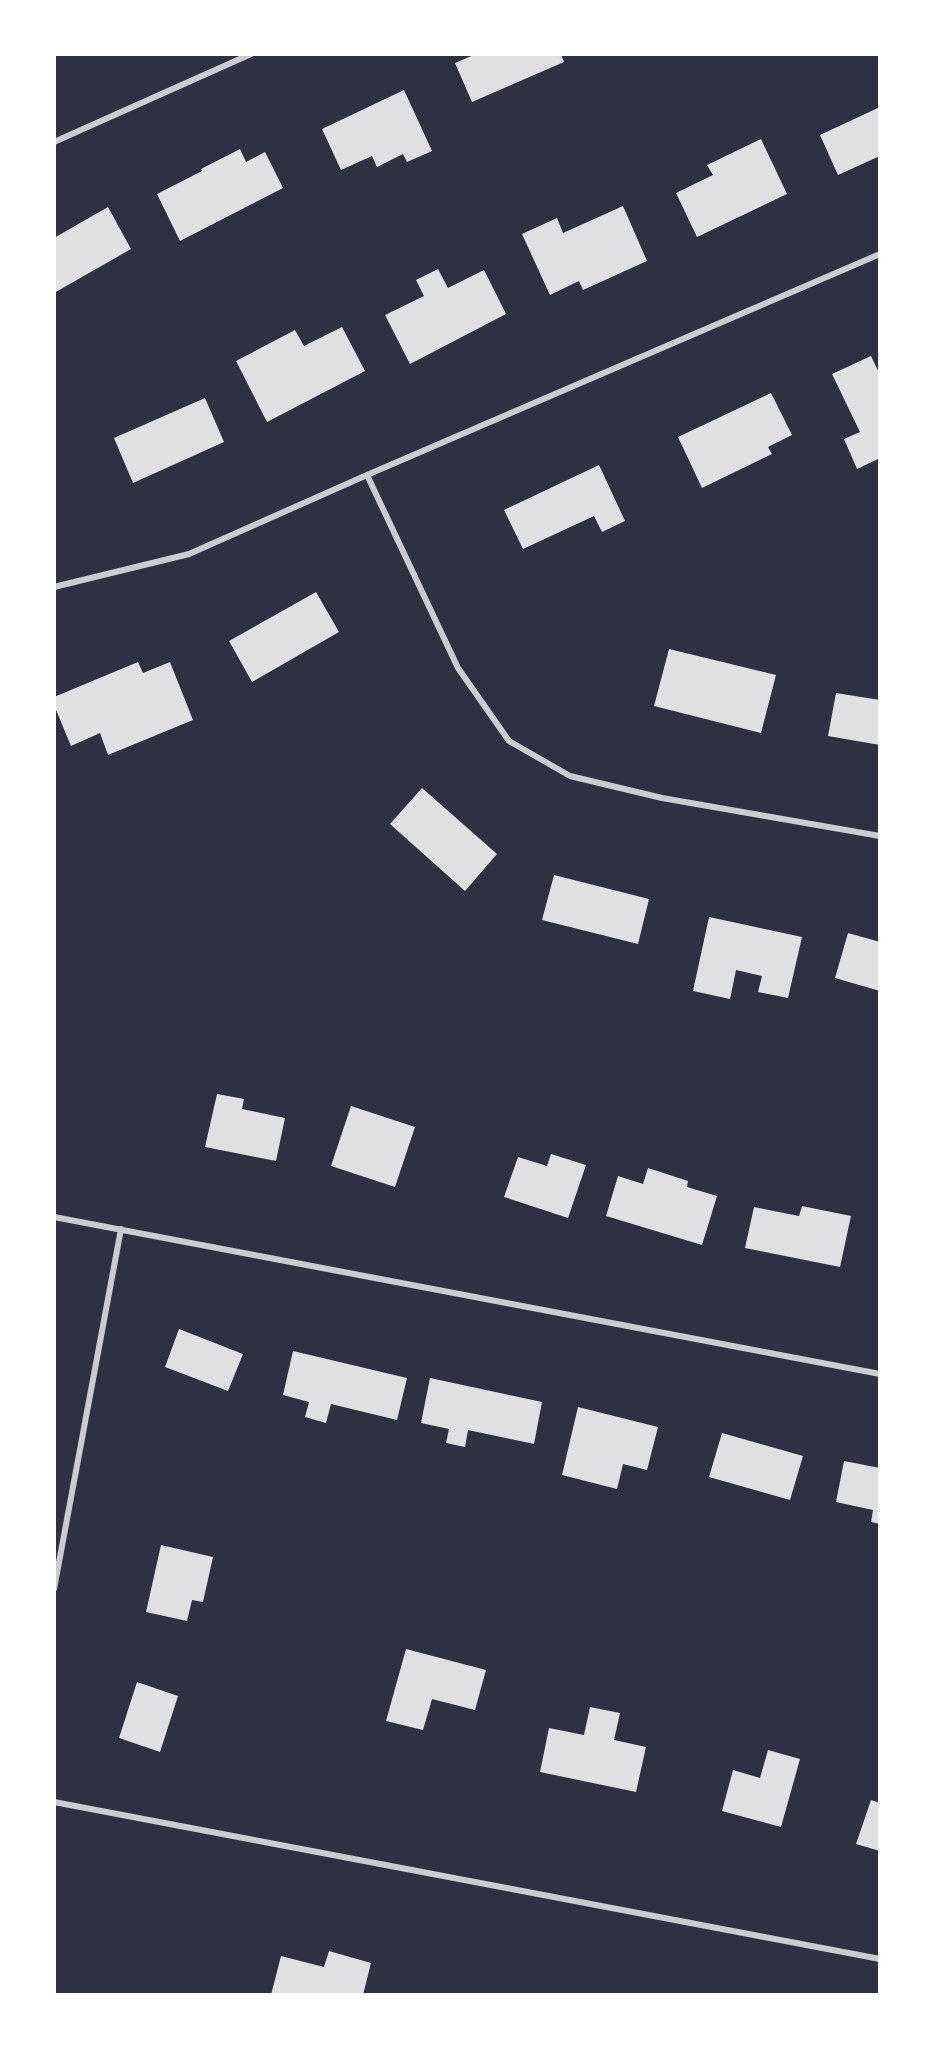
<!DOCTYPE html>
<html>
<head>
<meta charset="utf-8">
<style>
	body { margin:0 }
	#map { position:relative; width:934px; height:2049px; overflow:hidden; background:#2d3142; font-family:"Source Sans 3",sans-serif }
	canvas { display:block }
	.frame { position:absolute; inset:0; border:56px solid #fff; pointer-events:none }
</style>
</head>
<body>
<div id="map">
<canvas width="934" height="2049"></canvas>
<div class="frame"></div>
</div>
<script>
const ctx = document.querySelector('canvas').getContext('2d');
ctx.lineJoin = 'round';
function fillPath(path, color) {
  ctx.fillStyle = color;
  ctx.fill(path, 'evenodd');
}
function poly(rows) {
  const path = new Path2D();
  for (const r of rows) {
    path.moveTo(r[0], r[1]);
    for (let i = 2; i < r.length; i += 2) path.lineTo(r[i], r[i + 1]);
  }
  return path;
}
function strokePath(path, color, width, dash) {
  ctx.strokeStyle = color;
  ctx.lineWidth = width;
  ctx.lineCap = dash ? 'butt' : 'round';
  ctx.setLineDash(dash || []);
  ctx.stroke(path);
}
fillPath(poly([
	[476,54,561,54,564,62,472,102,455,63],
	[404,90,432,151,407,162,403,154,377,167,372,156,341,170,322,129],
	[880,107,880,156,838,175,820,135],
	[761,139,787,194,697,237,676,193,713,175,707,165],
	[240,149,246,162,265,152,283,188,180,241,157,194,202,171,201,169],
	[623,206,647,261,583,290,579,281,550,295,522,234,557,218,563,233],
	[108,207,131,249,54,293,54,238],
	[438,269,448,288,484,270,506,314,410,364,385,315,424,296,416,280],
	[342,327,365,371,267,422,236,361,295,330,304,346],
	[871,356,880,375,880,458,857,469,844,439,860,432,832,374],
	[771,393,792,435,768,447,772,454,702,488,678,437],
	[205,398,224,442,133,483,114,438],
	[599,465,625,521,602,532,594,516,523,549,504,510],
	[316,592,339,632,252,682,229,641],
	[669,649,776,675,761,733,654,706],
	[138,662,143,673,170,662,193,720,108,755,100,733,71,746,54,705,54,697],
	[836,693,880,700,880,745,828,736],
	[422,788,497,854,465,891,390,824],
	[554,875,649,899,638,944,542,920],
	[709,917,802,937,788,998,758,992,762,976,736,970,730,999,693,991],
	[848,933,880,942,880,991,835,978],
	[217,1094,244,1099,242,1109,285,1118,276,1161,205,1147],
	[351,1106,415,1127,395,1187,331,1166],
	[551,1154,586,1165,568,1218,504,1197,518,1157,547,1166],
	[648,1168,688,1181,687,1187,717,1196,702,1245,606,1216,618,1176,643,1184],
	[802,1206,851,1216,840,1267,745,1248,754,1207,799,1216],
	[179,1329,243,1354,228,1391,165,1367],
	[293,1351,407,1378,397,1420,331,1404,326,1423,305,1417,309,1402,283,1395],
	[430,1378,542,1402,534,1444,468,1430,465,1447,446,1443,449,1429,421,1423],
	[578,1407,658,1427,647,1470,623,1464,617,1489,562,1475],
	[722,1433,803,1456,790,1500,709,1477],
	[844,1461,880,1468,880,1524,871,1522,873,1510,836,1502],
	[161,1545,213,1557,203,1602,192,1600,187,1621,146,1612],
	[406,1649,486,1670,475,1710,432,1699,423,1730,386,1721],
	[137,1682,178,1696,160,1752,119,1738],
	[590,1707,620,1713,614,1740,646,1747,636,1792,540,1772,549,1728,584,1735],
	[768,1750,800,1759,781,1827,722,1811,733,1770,760,1778],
	[871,1800,880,1803,880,1851,856,1844],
	[329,1951,371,1963,363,1995,271,1995,281,1956,324,1967]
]), '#e0e0e3');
strokePath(poly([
	[54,142,251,54],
	[367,475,458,668,509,741,570,776,662,798,880,836],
	[54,587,189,554,367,475,880,254],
	[54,1217,880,1374],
	[54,1589,121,1229],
	[54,1802,880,1959]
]), '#caccd0', 6);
</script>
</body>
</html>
